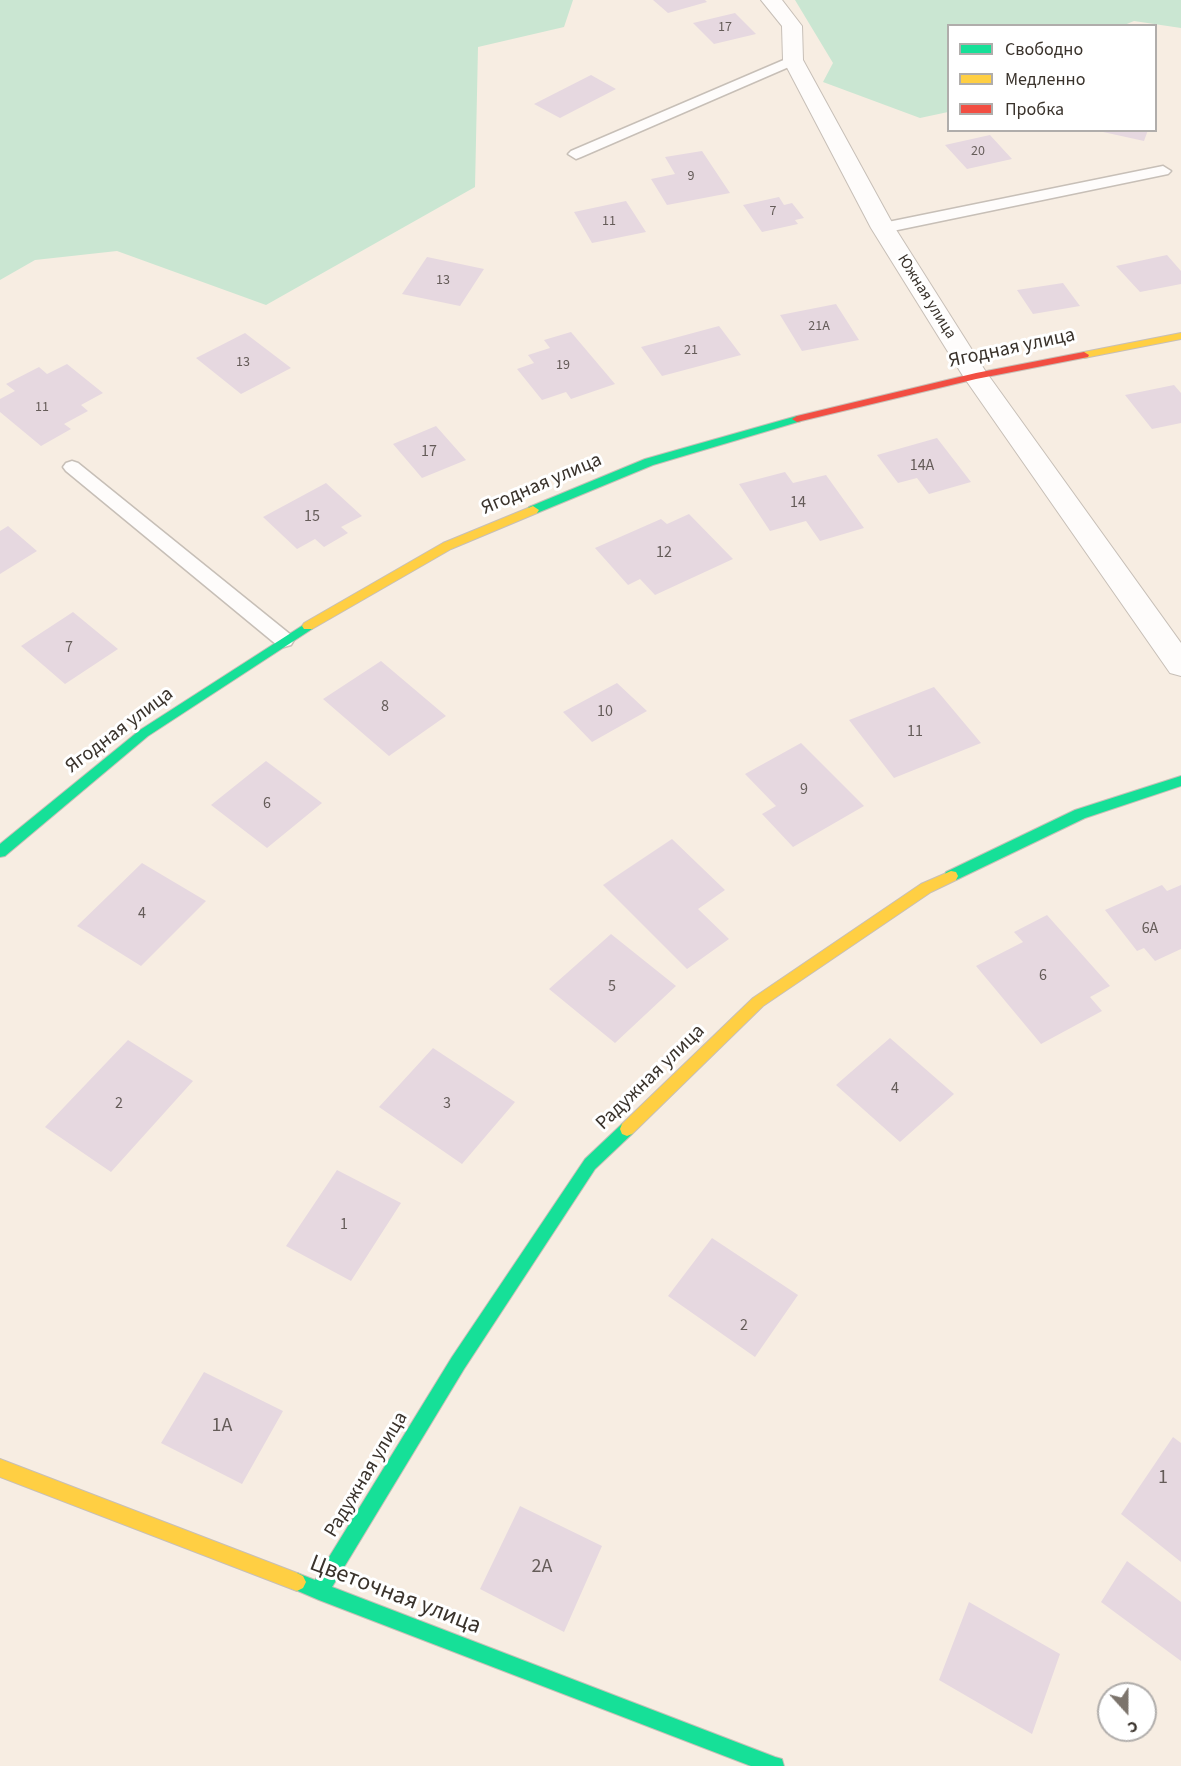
<!DOCTYPE html>
<html>
<head>
<meta charset="utf-8">
<style>
	body { margin:0 }
	#map { position:relative; width:1181px; height:1766px; overflow:hidden; background:#f7ede2; font-family:"Source Sans 3",sans-serif }
	canvas { display:block }
	.legend { position:absolute; left:947px; top:24px; width:210px; height:108px; box-sizing:border-box; background:#fff; border:2px solid #b0adab; margin:0; padding:8px 10px; list-style:none; font-size:18px; color:#3a332c }
	.legend li { display:flex; align-items:center; gap:12px; height:30px }
	.legend b { width:30px; border:2px solid #b0adab }
	.north { position:absolute; left:1097px; top:1682px; width:60px; height:60px; box-sizing:border-box; background:#fff; border:2px solid #b0adab; border-radius:50%; rotate:159deg; font-size:16px; font-weight:700; line-height:24px; text-align:center; color:#3a332c }
	.north::after { content:''; display:block; margin:auto; width:21px; height:27px; background:#7c746c; clip-path:polygon(50% 0,100% 100%,50% 72%,0 100%) }
</style>
</head>
<body>
<div id="map">
<canvas width="1181" height="1766"></canvas>
<ul class="legend">
<li><b style="height:8px;background:#16e098"></b>Свободно</li>
<li><b style="height:8px;background:#ffcf43"></b>Медленно</li>
<li><b style="height:8px;background:#f24e42"></b>Пробка</li>
</ul>
<div class="north">С</div>
</div>
<script>
const ctx = document.querySelector('canvas').getContext('2d');
ctx.lineJoin = 'round';
function fillPath(path, color) {
  ctx.fillStyle = color;
  ctx.fill(path, 'evenodd');
}
function poly(rows) {
  const path = new Path2D();
  for (const r of rows) {
    path.moveTo(r[0], r[1]);
    for (let i = 2; i < r.length; i += 2) path.lineTo(r[i], r[i + 1]);
  }
  return path;
}
function strokePath(path, color, width, dash) {
  ctx.strokeStyle = color;
  ctx.lineWidth = width;
  ctx.lineCap = dash ? 'butt' : 'round';
  ctx.setLineDash(dash || []);
  ctx.stroke(path);
}
function drawText(font, color, halo, rows, align = 'center') {
  ctx.font = font + ' "Source Sans 3",sans-serif';
  ctx.lineWidth = 6;
  ctx.setLineDash([]);
  ctx.textBaseline = 'middle';
  ctx.strokeStyle = halo;
  ctx.fillStyle = color;
  for (const [text, x, y, turn = 0] of rows) {
    ctx.save();
    ctx.translate(x, y);
    ctx.rotate((+turn || 0) * Math.PI / 180);
    ctx.textAlign = isNaN(turn) ? turn : align;
    if (halo) ctx.strokeText(text, 0, 0);
    ctx.fillText(text, 0, 0);
    ctx.restore();
  }
}
fillPath(poly([
	[0,0,573,0,564,27,478,47,475,187,266,305,117,251,35,260,0,280],
	[795,0,1181,0,1181,28,1134,21,1122,26,948,26,948,112,920,118,823,82,833,63]
]), '#cae6d2');
fillPath(poly([
	[653,0,705,0,707,2,668,13],
	[735,13,756,34,714,44,693,23],
	[591,75,616,89,560,118,534,104],
	[1094,130,1148,130,1144,141],
	[990,135,1012,159,967,169,945,145],
	[702,151,730,193,667,205,651,179,675,174,665,157],
	[779,197,784,205,792,203,804,218,795,220,798,224,762,232,743,205],
	[626,201,646,232,592,243,574,212],
	[1167,255,1181,271,1181,284,1140,292,1116,266],
	[427,257,484,269,460,306,402,294],
	[1063,283,1080,306,1033,314,1017,290],
	[836,304,859,340,802,351,780,315],
	[719,326,741,355,662,376,641,347],
	[571,332,615,384,571,399,566,392,542,400,517,369,534,363,528,355,550,348,544,340],
	[245,333,291,368,241,394,196,358],
	[67,364,103,393,81,405,88,411,64,424,71,429,41,446,0,412,0,399,15,391,6,384,39,367,47,374],
	[1174,385,1181,393,1181,423,1152,429,1125,395],
	[436,426,466,460,422,478,393,444],
	[937,438,971,482,929,494,917,478,898,483,877,455],
	[785,472,793,483,826,475,864,528,820,541,806,521,770,531,739,484],
	[326,483,362,516,341,527,348,533,324,547,315,539,297,549,263,517],
	[689,514,733,559,655,595,640,579,628,585,595,548,661,519,667,524],
	[8,526,37,551,0,574,0,531],
	[73,612,118,649,65,684,21,646],
	[381,661,446,716,389,756,323,699],
	[617,683,647,711,592,742,563,712],
	[934,687,981,743,894,778,849,720],
	[801,743,864,806,793,847,762,814,776,806,745,774],
	[266,761,322,803,267,848,211,805],
	[672,839,725,890,698,909,729,939,687,969,603,885],
	[142,863,206,901,141,966,77,926],
	[1162,885,1167,891,1181,885,1181,949,1155,961,1144,948,1137,951,1105,910],
	[1047,915,1110,986,1090,997,1102,1011,1041,1044,976,966,1023,942,1014,932],
	[611,934,676,986,615,1043,549,989],
	[890,1038,954,1094,900,1142,836,1085],
	[128,1040,193,1081,111,1172,45,1127],
	[433,1048,515,1102,462,1164,379,1107],
	[337,1170,401,1203,351,1281,286,1246],
	[712,1238,798,1295,755,1357,668,1296],
	[204,1372,283,1411,242,1484,161,1443],
	[1173,1437,1181,1443,1181,1562,1121,1514],
	[520,1506,602,1546,564,1632,480,1589],
	[1127,1561,1181,1602,1181,1661,1101,1602],
	[969,1602,1060,1654,1032,1734,939,1680]
]), '#e6d8e0');
const lane = poly([
	[793,56,798,57,800,60,798,63,581,157,576,159,568,154,571,151,793,56],
	[1163,166,1171,171,1168,174,883,233,875,228,883,223,1163,166],
	[72,461,78,463,291,635,294,640,291,645,284,647,277,645,66,471,63,467,66,463,72,461]
]);
const street = poly([
	[761,0,782,0,802,26,803,60,895,228,986,372,1181,643,1181,676,1170,673,963,376,871,228,783,60,782,26,761,0]
]);
const fast = poly([
	[797,416,802,419,801,421,653,465,537,513,529,513,527,510,529,507,645,459,797,416],
	[308,622,312,623,314,626,312,629,148,736,5,856,0,857,0,844,140,730,308,622],
	[1181,776,1181,786,1085,818,956,880,946,880,944,876,946,872,1075,810,1181,776],
	[627,1122,632,1124,634,1129,632,1134,595,1169,464,1369,332,1587,775,1757,782,1759,784,1766,751,1766,319,1600,291,1588,288,1582,291,1576,297,1573,315,1580,452,1357,585,1159,622,1124,627,1122]
]);
const slow = poly([
	[1181,333,1181,339,1084,358,1079,355,1084,352,1181,333],
	[533,506,539,510,537,513,451,549,312,629,304,629,302,626,304,623,443,543,533,506],
	[951,871,956,872,958,876,956,880,931,892,763,1006,632,1134,627,1136,622,1134,620,1129,622,1124,753,998,921,884,951,871],
	[0,1459,297,1573,303,1576,306,1582,303,1588,297,1591,0,1477,0,1459]
]);
const jam = poly([
	[1084,352,1089,355,1088,357,976,379,797,422,792,419,797,416,976,373,1084,352]
]);
strokePath(lane, '#c7bfb7', 3);
strokePath(street, '#c7bfb7', 2);
strokePath(fast, '#c7bfb7', 2);
strokePath(slow, '#c7bfb7', 2);
strokePath(jam, '#c7bfb7', 2);
fillPath(lane, '#fefcfb');
fillPath(street, '#fefcfb');
fillPath(fast, '#16e098');
fillPath(slow, '#ffcf43');
fillPath(jam, '#f24e42');
drawText('14px', '#655c59', null, [
	["17",725,28],
	["20",978,152],
	["9",691,177],
	["7",773,212],
	["11",609,222],
	["13",443,281],
	["21А",819,327],
	["21",691,351],
	["13",243,363],
	["19",563,366],
	["11",42,408]
]);
drawText('16px', '#3a332c', '#fff', [
	["Южная улица",926,297,58]
]);
drawText('16px', '#655c59', null, [
	["17",429,452],
	["14А",922,466],
	["14",798,503],
	["15",312,517],
	["12",664,553],
	["7",69,648],
	["8",385,707],
	["10",605,712],
	["11",915,732],
	["9",804,790],
	["6",267,804],
	["4",142,914],
	["6А",1150,929],
	["6",1043,976],
	["5",612,987],
	["4",895,1089],
	["2",119,1104],
	["3",447,1104],
	["1",344,1225],
	["2",744,1326]
]);
drawText('20px', '#3a332c', '#fff', [
	["Ягодная улица",1012,349,-12],
	["Ягодная улица",542,485,-23],
	["Ягодная улица",120,731,-37],
	["Радужная улица",651,1078,-44],
	["Радужная улица",367,1475,-59]
]);
drawText('20px', '#655c59', null, [
	["1А",222,1427],
	["1",1163,1479],
	["2А",542,1568]
]);
drawText('24px', '#3a332c', '#fff', [
	["Цветочная улица",395,1596,21]
]);
</script>
</body>
</html>
